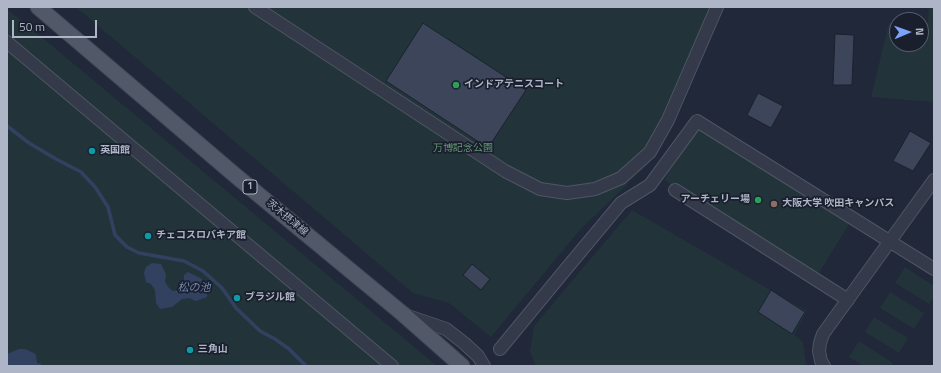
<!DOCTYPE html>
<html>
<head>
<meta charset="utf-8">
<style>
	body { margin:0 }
	#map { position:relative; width:941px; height:373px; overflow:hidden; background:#202839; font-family:"Titillium Web",sans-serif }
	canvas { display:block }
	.frame { position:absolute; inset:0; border:8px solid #aeb5c6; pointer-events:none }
	.north { position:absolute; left:889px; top:12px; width:40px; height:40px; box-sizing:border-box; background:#191f2d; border:1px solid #555b6a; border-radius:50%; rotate:88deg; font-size:11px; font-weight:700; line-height:16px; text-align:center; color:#aeb5c6 }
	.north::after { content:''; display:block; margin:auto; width:14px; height:18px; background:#7ea2fa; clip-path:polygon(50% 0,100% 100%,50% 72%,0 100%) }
	.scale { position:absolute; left:12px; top:20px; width:85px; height:18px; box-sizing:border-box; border:2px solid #aeb5c6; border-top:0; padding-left:5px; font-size:12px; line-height:14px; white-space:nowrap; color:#aeb5c6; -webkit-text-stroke:3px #191f2d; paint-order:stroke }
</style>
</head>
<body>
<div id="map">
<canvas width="941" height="373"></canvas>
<div class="frame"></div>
<div class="north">N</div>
<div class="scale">50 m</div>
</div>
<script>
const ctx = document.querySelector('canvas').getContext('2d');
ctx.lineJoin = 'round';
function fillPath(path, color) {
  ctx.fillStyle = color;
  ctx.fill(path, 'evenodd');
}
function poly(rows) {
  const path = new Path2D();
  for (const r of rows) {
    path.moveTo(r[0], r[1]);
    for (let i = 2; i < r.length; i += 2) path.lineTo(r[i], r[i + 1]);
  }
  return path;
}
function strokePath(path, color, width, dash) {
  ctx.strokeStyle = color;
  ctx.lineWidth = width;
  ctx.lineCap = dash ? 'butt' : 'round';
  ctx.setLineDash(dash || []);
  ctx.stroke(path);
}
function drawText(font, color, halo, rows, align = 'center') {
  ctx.font = font + ' "Titillium Web","Noto Sans JP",sans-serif';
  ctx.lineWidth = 3.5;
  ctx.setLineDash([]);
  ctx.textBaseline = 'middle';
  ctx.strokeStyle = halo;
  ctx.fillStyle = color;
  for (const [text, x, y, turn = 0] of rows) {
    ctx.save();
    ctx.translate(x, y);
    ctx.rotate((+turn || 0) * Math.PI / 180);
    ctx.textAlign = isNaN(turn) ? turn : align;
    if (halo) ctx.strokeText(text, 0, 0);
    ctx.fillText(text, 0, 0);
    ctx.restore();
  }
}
fillPath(poly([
	[76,7,721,7,670,127,648,164,580,230,491,337,449,303,413,293],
	[929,7,934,7,934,102,871,97,889,23,897,23,897,44,921,44,921,23,928,23],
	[7,9,33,30,437,366,7,366],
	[698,125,851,221,817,276,664,180],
	[632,210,807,311,794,335,803,342,806,366,536,366,530,352,534,326],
	[905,267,934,286,934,297,929,304,895,283],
	[890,292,924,313,914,329,880,308],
	[874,317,908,338,899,353,865,332],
	[859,341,893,363,891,366,864,366,849,357]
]), '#22343a');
fillPath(poly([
	[152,263,161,264,166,274,165,282,169,288,173,291,179,290,184,283,184,275,188,272,202,279,207,288,207,297,196,301,189,298,182,299,172,307,160,309,156,303,155,290,151,284,146,282,144,273,146,267],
	[19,349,25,349,34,353,36,355,37,363,41,364,41,366,7,366,7,354]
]), '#334161');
strokePath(poly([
	[7,126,29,143,56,159,81,172,95,187,108,207,115,235,127,247,139,253,184,261,203,271,222,288,236,308,260,331,275,339,289,349,306,366]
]), '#334161', 3.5);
const building = poly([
	[423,23,526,90,488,148,386,81,423,23],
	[835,34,854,35,852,85,833,85,835,34],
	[758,93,783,106,771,128,747,115,758,93],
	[910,131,931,143,913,171,893,161,910,131],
	[472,264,490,279,481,290,463,275,472,264],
	[771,290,805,312,792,334,758,312,771,290]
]);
fillPath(building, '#3c4559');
strokePath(building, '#1b212f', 1);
const minor = poly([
	[255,7,505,171,540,189,567,193,595,189,621,178,650,152,668,120,717,7],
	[7,42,392,366],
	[675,190,848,300],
	[408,316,446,329,464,343,478,356,484,366],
	[500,349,561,275,621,203,650,185,697,121,934,269],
	[824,366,821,361,819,351,820,343,823,334,934,180]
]);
const major = poly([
	[38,7,236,176,403,314,462,366]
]);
strokePath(minor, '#4e5564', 14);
strokePath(major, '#3d4353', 17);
strokePath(minor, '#343a49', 12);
strokePath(major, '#515969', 15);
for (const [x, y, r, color] of [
	[456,85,4,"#2e9e5b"],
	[92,151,4,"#0f9aa8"],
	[758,200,4,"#2e9e5b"],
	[774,204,4,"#8d6e63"],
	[148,236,4,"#0f9aa8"],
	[237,298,4,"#0f9aa8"],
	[190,350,4,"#0f9aa8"]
]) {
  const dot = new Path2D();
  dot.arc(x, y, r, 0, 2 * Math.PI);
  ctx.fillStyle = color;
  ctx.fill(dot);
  strokePath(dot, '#191f2d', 1.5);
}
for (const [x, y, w] of [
	[250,187,14]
]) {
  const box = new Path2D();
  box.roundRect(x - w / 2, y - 7, w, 14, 3);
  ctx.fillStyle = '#191f2d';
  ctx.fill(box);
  strokePath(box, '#aeb5c6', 1);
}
drawText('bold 9px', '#aeb5c6', null, [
	["1",250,187]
]);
drawText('bold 10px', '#aeb5c6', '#191f2d', [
	["インドアテニスコート",464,85],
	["英国館",100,151],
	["アーチェリー場",750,200,"right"],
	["大阪大学 吹田キャンパス",782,204],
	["チェコスロバキア館",156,236],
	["ブラジル館",245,298],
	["三角山",198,350]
], 'left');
drawText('10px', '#659775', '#191f2d', [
	["万博記念公園",463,149]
]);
drawText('10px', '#aeb5c6', '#191f2d', [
	["茨木摂津線",287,218,40]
]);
drawText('italic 11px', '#7588af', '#191f2d', [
	["松の池",194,288]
]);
</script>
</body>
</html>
